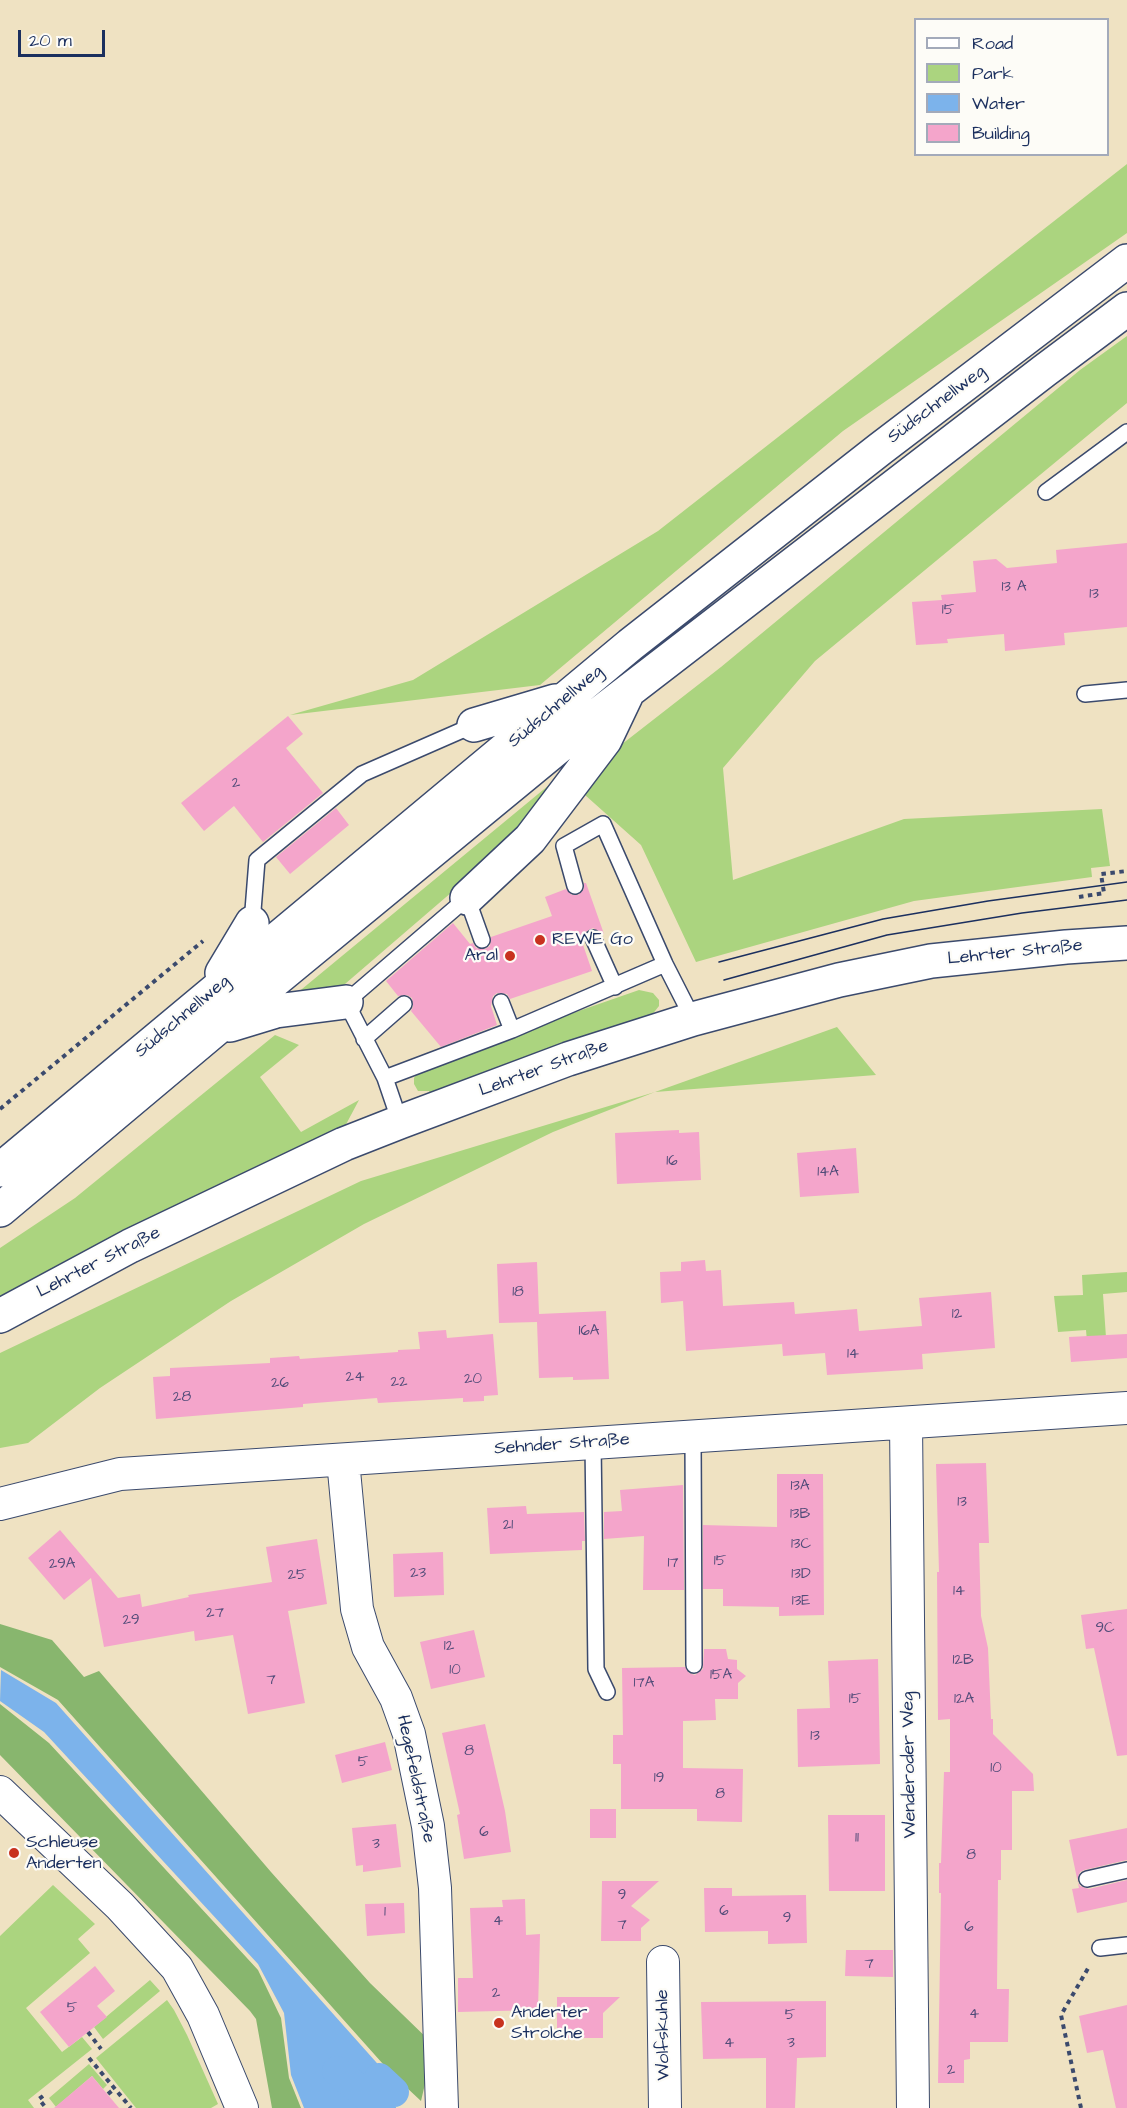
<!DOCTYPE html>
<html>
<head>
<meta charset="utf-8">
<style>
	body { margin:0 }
	#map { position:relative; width:1127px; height:2108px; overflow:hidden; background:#efe2c2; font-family:"Architects Daughter",sans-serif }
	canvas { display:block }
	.legend { position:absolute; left:914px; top:18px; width:195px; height:138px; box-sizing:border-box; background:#fdfcf7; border:2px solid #a3aaba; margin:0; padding:8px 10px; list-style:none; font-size:18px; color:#1b2f5e }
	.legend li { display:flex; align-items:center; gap:12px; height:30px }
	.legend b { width:30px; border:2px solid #a3aaba }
	.scale { position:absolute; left:18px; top:30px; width:87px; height:27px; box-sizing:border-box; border:3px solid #1b2f5e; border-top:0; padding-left:8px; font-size:18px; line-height:21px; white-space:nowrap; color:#1b2f5e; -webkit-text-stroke:4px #fdfcf7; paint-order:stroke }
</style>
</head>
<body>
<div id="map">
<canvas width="1127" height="2108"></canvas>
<ul class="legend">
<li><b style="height:8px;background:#fff"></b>Road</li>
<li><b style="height:16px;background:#abd47f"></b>Park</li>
<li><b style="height:16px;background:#7cb3eb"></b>Water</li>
<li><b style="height:16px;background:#f4a5cb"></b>Building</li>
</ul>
<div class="scale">20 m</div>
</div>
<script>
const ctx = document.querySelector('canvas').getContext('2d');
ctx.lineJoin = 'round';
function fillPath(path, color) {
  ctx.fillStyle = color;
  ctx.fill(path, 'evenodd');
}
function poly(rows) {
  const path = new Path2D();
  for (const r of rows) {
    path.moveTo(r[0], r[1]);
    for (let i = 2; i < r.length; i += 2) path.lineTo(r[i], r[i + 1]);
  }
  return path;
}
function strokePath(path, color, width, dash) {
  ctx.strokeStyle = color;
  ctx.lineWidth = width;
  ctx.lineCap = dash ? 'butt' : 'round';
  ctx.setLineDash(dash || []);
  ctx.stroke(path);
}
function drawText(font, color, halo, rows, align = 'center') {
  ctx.font = font + ' "Architects Daughter",sans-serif';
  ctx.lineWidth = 4.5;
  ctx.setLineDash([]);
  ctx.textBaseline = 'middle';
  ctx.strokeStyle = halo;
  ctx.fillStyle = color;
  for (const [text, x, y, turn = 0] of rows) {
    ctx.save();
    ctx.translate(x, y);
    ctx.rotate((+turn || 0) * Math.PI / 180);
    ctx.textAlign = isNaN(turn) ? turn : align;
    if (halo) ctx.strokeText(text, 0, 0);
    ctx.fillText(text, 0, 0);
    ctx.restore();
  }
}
fillPath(poly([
	[1127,164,1127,233,843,431,540,685,290,715,413,680,658,531],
	[1127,336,1127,403,815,661,723,768,733,880,904,819,1102,809,1110,866,1091,868,1092,877,914,901,696,962,641,845,585,795,602,769,617,748,721,667,1080,370],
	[566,771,531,824,338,990,279,1008],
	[639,990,653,993,659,1000,659,1006,651,1016,430,1096,429,1091,418,1091,414,1084,414,1078,417,1073,444,1058],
	[837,1027,876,1075,655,1092,553,1132,364,1224,231,1301,100,1388,28,1443,0,1448,0,1353,361,1181,655,1092],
	[275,1035,299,1045,260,1077,301,1132,359,1100,343,1130,0,1302,0,1248,75,1198],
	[1127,1272,1127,1292,1103,1294,1107,1352,1088,1353,1086,1330,1058,1332,1054,1296,1083,1295,1082,1275],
	[53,1885,95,1924,78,1939,90,1953,26,2008,62,2052,82,2037,92,2049,28,2100,34,2108,0,2108,0,1936],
	[150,1980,160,1991,103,2039,94,2027],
	[167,2000,174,2010,187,2035,218,2104,211,2108,136,2108,96,2058],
	[89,2064,107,2085,103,2089,92,2076,56,2107,49,2098]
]), '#abd47f');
fillPath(poly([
	[0,1624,52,1640,84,1677,99,1671,271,1872,370,1983,434,2045,421,2101,391,2073,58,1700,0,1667],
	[0,1704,49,1743,258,1970,281,2018,289,2078,301,2108,272,2108,256,2019,250,2011,0,1755]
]), '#88b66e');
fillPath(poly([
	[1,1670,56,1703,384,2071,359,2108,304,2108,291,2075,284,2013,258,1964,44,1732,0,1701]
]), '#7cb3eb');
strokePath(poly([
	[337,2071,381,2108],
	[379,2078,394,2092]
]), '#7cb3eb', 30);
fillPath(poly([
	[1127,543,1127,627,1064,633,1065,645,1005,651,1004,634,947,639,948,643,916,645,912,602,942,600,941,595,976,592,973,561,996,559,1007,568,1057,563,1056,550],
	[288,716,303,734,286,748,323,793,263,842,234,806,204,831,181,803],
	[336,808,349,825,290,874,276,857],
	[584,883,586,883,604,934,593,928,585,932,583,936,584,942,582,942,592,971,510,999,507,994,497,993,493,996,491,1006,497,1025,441,1047,411,1011,413,1007,412,998,407,995,398,996,386,981,453,923,470,944,473,943,476,948,485,949,490,946,491,937,552,916,545,897,566,889,572,895,578,895,584,889],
	[679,1130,679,1133,699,1132,701,1180,617,1184,615,1133],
	[856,1148,859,1193,800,1197,797,1153],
	[705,1260,706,1271,721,1270,723,1306,794,1302,795,1314,857,1309,859,1331,922,1326,919,1298,991,1292,995,1348,922,1354,923,1369,827,1375,825,1353,783,1356,782,1344,686,1351,683,1301,661,1303,660,1272,681,1271,681,1262],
	[537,1262,539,1314,606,1311,609,1379,573,1380,573,1377,539,1378,537,1322,499,1323,497,1264],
	[446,1330,447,1338,493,1334,498,1395,484,1396,484,1401,463,1402,463,1398,378,1403,377,1398,303,1404,303,1407,156,1419,153,1377,170,1376,170,1368,270,1363,270,1358,299,1356,300,1359,398,1352,398,1350,420,1349,418,1332],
	[1127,1334,1127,1358,1071,1362,1069,1337],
	[986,1463,989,1543,979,1543,981,1616,988,1648,991,1719,993,1719,993,1734,1033,1774,1034,1791,1012,1791,1012,1850,1001,1850,1001,1880,998,1880,997,1989,1009,1989,1008,2042,970,2042,970,2059,964,2060,964,2083,938,2083,941,1893,939,1893,939,1863,941,1863,944,1772,950,1772,950,1719,938,1720,937,1572,939,1572,936,1464],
	[777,1474,823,1474,824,1615,779,1616,779,1607,723,1606,723,1589,703,1589,703,1525,777,1527],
	[683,1485,684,1590,643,1590,644,1536,604,1539,604,1512,622,1511,620,1490],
	[526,1506,527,1514,584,1512,585,1541,582,1541,582,1550,490,1554,487,1508],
	[60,1530,118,1598,140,1594,142,1607,189,1597,188,1595,272,1582,266,1547,317,1539,327,1604,288,1611,305,1703,248,1714,233,1635,195,1641,194,1631,104,1647,91,1578,64,1600,28,1558],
	[443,1552,444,1595,394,1597,393,1554],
	[1127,1609,1127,1755,1117,1756,1094,1648,1086,1649,1081,1615],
	[474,1630,485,1677,431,1689,420,1642],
	[704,1649,726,1649,728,1659,737,1660,737,1669,746,1676,738,1683,738,1699,715,1699,716,1720,683,1721,683,1768,743,1769,742,1822,697,1821,697,1809,621,1809,621,1764,613,1764,613,1735,623,1735,622,1668,685,1667,689,1673,695,1675,703,1669],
	[878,1659,880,1764,798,1767,797,1709,830,1708,828,1661],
	[485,1724,505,1811,511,1852,464,1859,457,1815,460,1814,442,1733],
	[385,1742,392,1770,342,1783,335,1755],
	[590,1809,616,1809,616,1838,590,1838],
	[828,1815,885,1815,885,1891,829,1891],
	[396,1824,401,1867,363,1872,363,1865,356,1866,352,1828],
	[1127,1828,1127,1860,1084,1870,1080,1872,1077,1881,1080,1886,1089,1889,1127,1880,1127,1902,1077,1913,1072,1889,1079,1888,1069,1840],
	[602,1881,659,1881,631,1906,650,1920,641,1928,641,1941,601,1941],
	[704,1888,732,1888,732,1896,806,1895,807,1943,768,1944,768,1931,705,1932],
	[525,1899,526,1935,540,1934,538,2010,458,2012,458,1978,473,1978,470,1908,503,1907,502,1900],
	[404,1903,405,1933,367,1936,365,1904],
	[846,1950,893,1950,893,1977,845,1976],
	[95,1966,115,1991,97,2006,107,2017,69,2047,40,2012],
	[557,1997,620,1997,603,2013,603,2038,557,2038],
	[826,2001,826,2057,797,2058,795,2108,766,2108,766,2058,703,2059,701,2002],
	[1127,2005,1127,2108,1116,2108,1103,2050,1087,2053,1079,2016],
	[92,2076,119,2108,54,2108]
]), '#f4a5cb');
const lane = poly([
	[1046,492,1127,432],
	[1085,694,1127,690],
	[575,886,564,846,603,824,665,964,693,1019],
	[252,923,257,860,362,774,474,725],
	[593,938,615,987],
	[501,1002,512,1030],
	[364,1039,404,1004],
	[385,1078,512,1030,665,964],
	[400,1122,385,1078,346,1002,467,898,482,940],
	[693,1437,694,1665],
	[593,1443,596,1669,607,1692],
	[1087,1879,1127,1870],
	[1100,1948,1127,1945]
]);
const street = poly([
	[906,1423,913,2108],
	[343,1460,357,1609,368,1647,396,1698,409,1734,428,1826,435,1888,442,2108],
	[0,1504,120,1474,1127,1408],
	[0,1792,120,1906,177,1968,203,2015,242,2108],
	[663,1962,665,2108]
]);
const secondary = poly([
	[0,1316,130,1246,344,1144,400,1122,568,1059,693,1019,839,980,931,961,1066,947,1127,943]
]);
const highway = poly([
	[474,725,555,701],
	[467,898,530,839,605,740,626,696],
	[222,973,252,923],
	[230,1025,276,1011,346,1002],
	[0,1170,630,645,880,449,1127,261],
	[0,1210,217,1028,596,716,1044,371,1127,309]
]);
strokePath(lane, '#3b4a6d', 18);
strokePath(street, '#3b4a6d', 34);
strokePath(secondary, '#3b4a6d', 36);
strokePath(highway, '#3b4a6d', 36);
strokePath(poly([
	[1079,897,1104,893,1101,874,1127,871],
	[0,1109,203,941],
	[88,2032,101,2049],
	[89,2058,131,2108],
	[108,2094,114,2089],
	[43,2096,39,2099,46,2108],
	[1081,2108,1061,2015,1090,1965]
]), '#3b4a6d', 4, [4.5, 4.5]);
strokePath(lane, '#fff', 15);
strokePath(street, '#fff', 32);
strokePath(secondary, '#fff', 33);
strokePath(highway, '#fff', 33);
strokePath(poly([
	[719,962,883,919,988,901,1127,882],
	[724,980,887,935,1022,913,1127,900]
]), '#1b2f5e', 1.5);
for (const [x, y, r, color] of [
	[540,940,6,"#c8321e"],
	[510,956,6,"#c8321e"],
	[14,1853,6,"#c8321e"],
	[499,2023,6,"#c8321e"]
]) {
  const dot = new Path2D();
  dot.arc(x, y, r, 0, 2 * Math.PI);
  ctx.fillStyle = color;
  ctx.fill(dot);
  strokePath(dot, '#fdfcf7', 2);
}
drawText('15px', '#514c79', null, [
	["13 A",1014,588],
	["13",1094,595],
	["15",948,611],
	["2",236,784],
	["16",672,1162],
	["14A",828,1173],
	["18",518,1293],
	["12",957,1315],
	["16A",589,1332],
	["14",853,1355],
	["24",355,1378],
	["20",473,1380],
	["22",399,1383],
	["26",280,1384],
	["28",182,1398],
	["13A",800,1487],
	["13",962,1503],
	["13B",800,1515],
	["21",508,1526],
	["13C",801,1545],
	["15",720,1562],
	["17",673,1564],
	["29A",62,1565],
	["23",418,1574],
	["13D",801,1575],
	["25",297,1576],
	["14",959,1592],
	["13E",801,1602],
	["27",215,1614],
	["29",131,1621],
	["9C",1105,1629],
	["12",449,1647],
	["12B",963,1661],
	["10",455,1671],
	["15A",721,1676],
	["7",271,1681],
	["17A",644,1684],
	["15",855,1700],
	["12A",964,1700],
	["13",815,1737],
	["8",469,1752],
	["5",363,1763],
	["10",996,1769],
	["19",659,1779],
	["8",720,1795],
	["6",484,1833],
	["11",857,1839],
	["3",376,1845],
	["8",971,1856],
	["9",622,1896],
	["6",724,1912],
	["1",385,1913],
	["9",787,1919],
	["4",498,1922],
	["7",622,1926],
	["6",969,1928],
	["7",869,1965],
	["2",496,1994],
	["5",72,2009],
	["4",974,2015],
	["5",790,2016],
	["4",729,2044],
	["3",791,2044],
	["2",951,2071]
]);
drawText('18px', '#1b2f5e', '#fdfcf7', [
	["Südschnellweg",937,405,-37],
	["Südschnellweg",556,707,-40],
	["Lehrter Straße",1015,953,-6],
	["Südschnellweg",183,1017,-40],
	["Lehrter Straße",544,1069,-20],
	["Lehrter Straße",99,1263,-27],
	["Sehnder Straße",562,1445,-4],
	["Wenderoder Weg",910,1765,-91],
	["Hegefeldstraße",415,1779,78],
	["Wolfskuhle",664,2035,-91]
]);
drawText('18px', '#1b2f5e', '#fdfcf7', [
	["REWE Go",552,940],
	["Aral",498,956,"right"],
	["Schleuse",26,1843],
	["Anderten",26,1864],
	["Anderter",511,2013],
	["Strolche",511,2034]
], 'left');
</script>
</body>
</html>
